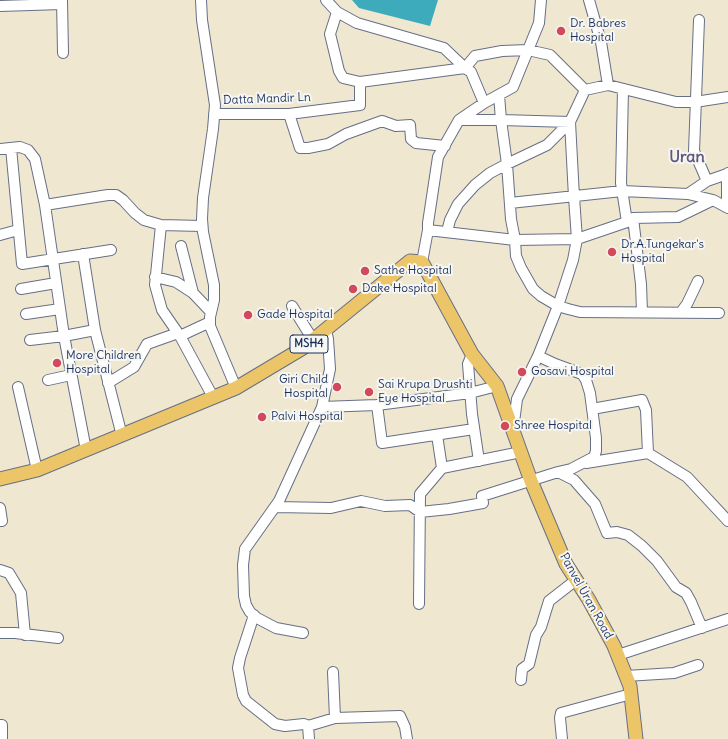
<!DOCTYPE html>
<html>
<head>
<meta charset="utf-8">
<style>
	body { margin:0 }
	canvas { display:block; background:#efe7cf }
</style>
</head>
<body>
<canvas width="728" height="739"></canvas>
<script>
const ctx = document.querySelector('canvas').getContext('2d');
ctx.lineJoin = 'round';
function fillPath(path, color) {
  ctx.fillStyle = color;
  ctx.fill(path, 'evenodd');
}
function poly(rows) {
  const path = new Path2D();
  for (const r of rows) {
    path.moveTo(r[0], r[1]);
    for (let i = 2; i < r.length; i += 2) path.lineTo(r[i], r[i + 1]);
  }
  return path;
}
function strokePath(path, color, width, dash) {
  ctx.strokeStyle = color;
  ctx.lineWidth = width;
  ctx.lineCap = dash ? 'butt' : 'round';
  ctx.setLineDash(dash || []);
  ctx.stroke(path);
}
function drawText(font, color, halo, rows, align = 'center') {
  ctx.font = font + ' Delius,sans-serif';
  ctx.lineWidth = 4;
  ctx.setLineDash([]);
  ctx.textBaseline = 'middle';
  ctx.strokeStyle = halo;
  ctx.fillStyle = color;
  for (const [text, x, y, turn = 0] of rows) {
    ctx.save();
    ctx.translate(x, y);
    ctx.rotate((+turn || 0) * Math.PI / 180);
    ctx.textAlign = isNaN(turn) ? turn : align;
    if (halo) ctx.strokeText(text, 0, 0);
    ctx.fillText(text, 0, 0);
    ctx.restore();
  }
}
fillPath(poly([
	[352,0,438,0,430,26,359,8]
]), '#3dabbb');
const minor = poly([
	[62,0,63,53],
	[201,0,202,20,215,105,213,129,203,198,202,219,203,232,214,285,214,300,210,317,210,326,236,388],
	[326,0,337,12,357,23,444,48,465,68,471,72,484,103],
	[589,0,601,42,608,85,676,102,695,102,728,97],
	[0,6,62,4],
	[337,12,330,34,339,71,343,78,360,82],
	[699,20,694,151,707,181,727,174],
	[608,85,585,90,570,122,547,145,507,164,511,219,515,240,516,256,521,268,533,289,541,296,558,306,568,309,580,312,719,313],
	[623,89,621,183,627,222],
	[499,95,501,120,570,122,574,197,577,239,573,260,558,306,538,356,517,399,513,430],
	[214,114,289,114,360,105,360,82,465,68,475,56,502,51,528,50,550,55,585,90],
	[289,114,300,148,308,148,328,144,346,134,382,121,396,126,410,125,411,139,416,143,445,146],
	[11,148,22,264,111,250],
	[0,149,20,147,28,150,35,159,45,205,64,336,86,450],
	[688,194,707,181],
	[510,203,622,191,688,194,713,200],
	[45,205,108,195,116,195,123,200,135,213,144,220,161,225,202,226],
	[727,207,727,174,728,173],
	[633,218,641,284,642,312],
	[161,225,155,285,162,310,180,336],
	[428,230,515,240,577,239,627,222,633,218,678,217,713,200,728,208],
	[447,232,450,220,458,204,475,185,490,173,507,164,501,120,459,120],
	[0,235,18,230],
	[181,246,193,293,211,312],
	[83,254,95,330],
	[422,262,428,230,428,223,438,157,459,120,484,103,513,87,539,23,541,0],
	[155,277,176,282,193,293],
	[21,289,56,283],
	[292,306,313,340],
	[681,312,687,304,698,281],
	[26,314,60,309],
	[210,322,180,336,213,397],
	[30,340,64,336,95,330,122,436],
	[472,354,468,364,472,414,479,461],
	[48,380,71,375],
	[108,383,134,367,147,344,178,333],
	[18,387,37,470],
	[377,405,382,443,474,429],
	[322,407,330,369,328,339,326,330],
	[437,435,442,468,521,452],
	[648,453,687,477,728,521],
	[586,463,648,453,646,410,642,400,592,409],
	[558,472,574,480,595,504,607,533,617,532,628,535,642,546,657,561,676,587,686,593,691,602,702,628],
	[275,507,331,508,361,501,385,506,410,505,420,512,449,509,483,503,482,496,558,472,571,469,594,457,596,451,596,438,590,393,586,380,582,374,555,364,538,356],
	[0,508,2,521,0,521],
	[0,570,9,573,21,593,25,635],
	[419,604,420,494,442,468],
	[254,615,240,658,238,668,243,695,246,701,275,724,285,726,304,724,308,726,335,718,400,716,405,727,407,739],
	[0,633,15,633,58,638],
	[303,633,276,628,257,618,250,612,246,605,244,596,243,565,245,549,279,501,322,407,377,405,470,393,497,386],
	[618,655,728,619],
	[333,672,335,718],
	[626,676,674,673,698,665],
	[521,680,522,669,529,664,536,635,541,627,549,601,576,580],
	[0,725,2,725,2,739],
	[308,726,309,739],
	[562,739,560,718,561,713,631,694]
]);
const major = poly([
	[0,479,37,470,236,388,303,348,410,261,422,262,472,354,497,386,531,481,566,564,589,600,614,646,630,686,636,739]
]);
strokePath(minor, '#656f86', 12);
strokePath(major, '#656f86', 15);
strokePath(minor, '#fff', 10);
strokePath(major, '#edc569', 13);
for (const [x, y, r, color] of [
	[561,31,5,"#d1495b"],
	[612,252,5,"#d1495b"],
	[365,271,5,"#d1495b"],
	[353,289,5,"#d1495b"],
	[248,315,5,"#d1495b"],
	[57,363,5,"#d1495b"],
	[522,372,5,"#d1495b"],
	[337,387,5,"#d1495b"],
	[369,392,5,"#d1495b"],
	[262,417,5,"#d1495b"],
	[505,426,5,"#d1495b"]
]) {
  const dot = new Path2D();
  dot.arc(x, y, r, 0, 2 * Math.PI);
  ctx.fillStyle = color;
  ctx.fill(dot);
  strokePath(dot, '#f6f6f2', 1.5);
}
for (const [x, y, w] of [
	[309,344,38]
]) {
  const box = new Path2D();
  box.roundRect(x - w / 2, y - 9, w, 18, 3);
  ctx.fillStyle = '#f6f6f2';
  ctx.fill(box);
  strokePath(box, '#1b2f5e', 1);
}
drawText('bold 11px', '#1b2f5e', null, [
	["MSH4",309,344]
]);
drawText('12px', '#1b2f5e', '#f6f6f2', [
	["Dr. Babres",570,24],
	["Hospital",570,38],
	["Dr.A.Tungekar's",621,245],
	["Hospital",621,259],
	["Sathe Hospital",374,271],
	["Dake Hospital",362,289],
	["Gade Hospital",257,315],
	["More Children",66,356],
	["Hospital",66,370],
	["Gosavi Hospital",531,372],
	["Giri Child",328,380,"right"],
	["Hospital",328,394,"right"],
	["Sai Krupa Drushti",378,385],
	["Eye Hospital",378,399],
	["Palvi Hospital",271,417],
	["Shree Hospital",514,426]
], 'left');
drawText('12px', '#1b2f5e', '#f6f6f2', [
	["Datta Mandir Ln",267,99,-2],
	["Panvel Uran Road",586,596,61]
]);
drawText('bold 16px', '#61597f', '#f6f6f2', [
	["Uran",687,157]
]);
</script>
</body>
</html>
